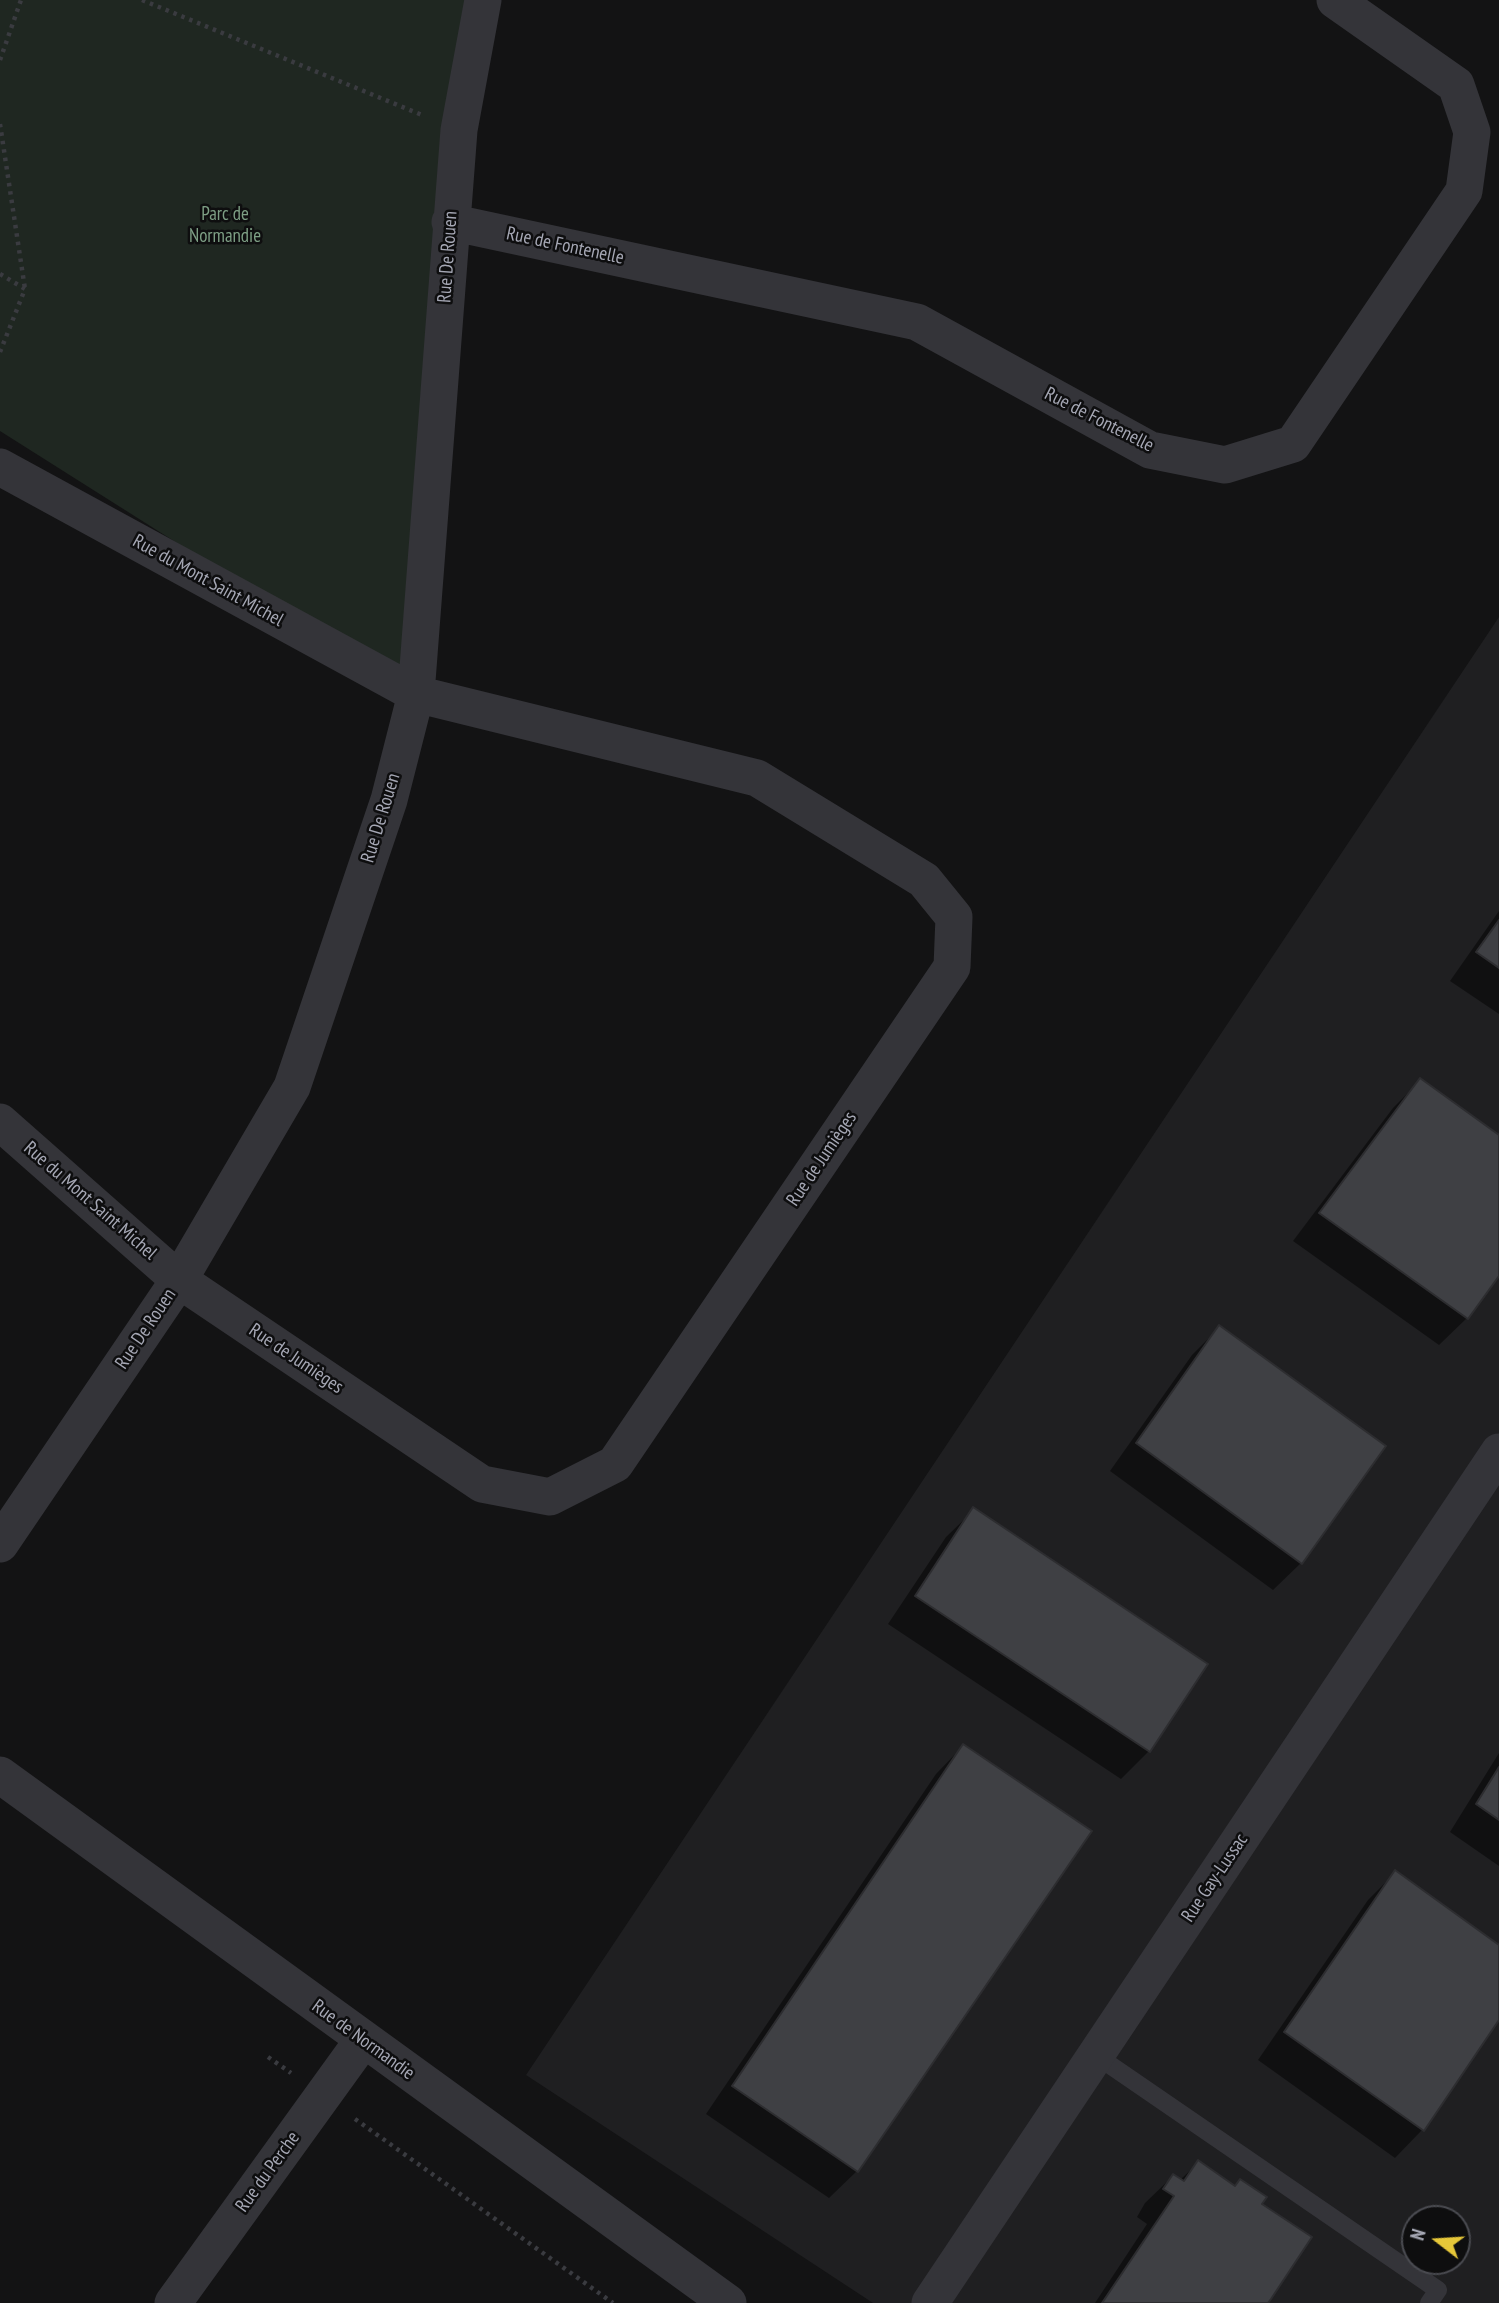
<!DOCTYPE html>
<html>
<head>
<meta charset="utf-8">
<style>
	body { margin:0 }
	#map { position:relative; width:1499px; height:2303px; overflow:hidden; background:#131314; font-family:"PT Sans Narrow",sans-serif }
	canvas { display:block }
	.north { position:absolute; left:1401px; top:2205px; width:70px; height:70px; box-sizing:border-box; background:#0e0e0f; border:2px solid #4a4b51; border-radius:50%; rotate:287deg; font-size:19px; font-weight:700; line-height:28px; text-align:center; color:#a5a7b4 }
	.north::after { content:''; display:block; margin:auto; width:24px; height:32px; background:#e6c739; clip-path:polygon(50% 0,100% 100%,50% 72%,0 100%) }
</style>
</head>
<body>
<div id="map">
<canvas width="1499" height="2303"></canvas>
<div class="north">N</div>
</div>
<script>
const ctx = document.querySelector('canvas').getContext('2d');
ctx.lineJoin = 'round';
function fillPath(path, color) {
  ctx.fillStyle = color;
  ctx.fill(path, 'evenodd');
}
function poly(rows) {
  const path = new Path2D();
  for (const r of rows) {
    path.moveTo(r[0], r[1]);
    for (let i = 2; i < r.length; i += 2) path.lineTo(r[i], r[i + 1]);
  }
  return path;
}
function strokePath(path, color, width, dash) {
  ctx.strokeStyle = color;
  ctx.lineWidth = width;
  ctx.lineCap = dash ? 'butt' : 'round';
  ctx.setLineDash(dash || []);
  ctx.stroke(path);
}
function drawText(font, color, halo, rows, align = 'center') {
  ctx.font = font + ' "PT Sans Narrow",sans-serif';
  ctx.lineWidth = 5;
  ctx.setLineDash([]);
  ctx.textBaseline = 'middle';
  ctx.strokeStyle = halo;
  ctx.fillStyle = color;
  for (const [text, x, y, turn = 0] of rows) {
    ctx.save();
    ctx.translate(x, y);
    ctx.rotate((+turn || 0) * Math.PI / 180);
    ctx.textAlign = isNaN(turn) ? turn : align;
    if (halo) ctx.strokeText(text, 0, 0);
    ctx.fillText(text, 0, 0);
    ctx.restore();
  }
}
fillPath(poly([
	[1499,617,1499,2303,873,2303,526,2075],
	[1415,2219,1457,2219,1457,2261,1415,2261]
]), '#1f1f21');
fillPath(poly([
	[0,0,483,0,416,694,0,431]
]), '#1f2721');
fillPath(poly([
	[1499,911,1499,1014,1450,981],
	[1420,1081,1499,1138,1499,1273,1467,1318,1439,1345,1293,1241,1393,1108],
	[1219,1328,1301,1563,1273,1590,1110,1471,1192,1355],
	[974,1510,1206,1664,1149,1751,1121,1779,888,1624,946,1537],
	[963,1746,857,2171,829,2198,706,2114,936,1774],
	[1499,1753,1499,1866,1450,1832],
	[1395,1873,1499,1947,1499,2017,1422,2130,1395,2158,1258,2060,1368,1900],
	[1198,2163,1260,2204,1265,2303,1095,2303,1147,2224,1137,2217,1145,2203,1173,2176,1180,2180]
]), '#0007');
const building = poly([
	[1499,920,1499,968,1476,952,1499,920],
	[1420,1078,1499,1135,1499,1276,1468,1319,1319,1213,1420,1078],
	[1219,1325,1386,1446,1302,1564,1136,1443,1219,1325],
	[973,1507,1208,1664,1150,1752,915,1596,973,1507],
	[963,1744,1092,1831,858,2172,732,2086,963,1744],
	[1499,1767,1499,1820,1476,1804,1499,1767],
	[1395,1870,1499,1945,1499,2020,1424,2131,1284,2032,1395,1870],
	[1198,2160,1235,2186,1240,2179,1267,2197,1262,2204,1312,2237,1271,2299,1268,2303,1102,2303,1174,2196,1163,2189,1173,2174,1184,2181,1198,2160]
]);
fillPath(building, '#3f4044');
strokePath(building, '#2d2d30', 2);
strokePath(poly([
	[142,0,422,115],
	[0,60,21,0],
	[0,124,25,289],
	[0,274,25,289,0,352],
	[268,2057,291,2073],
	[355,2119,613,2303]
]), '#3a3b40', 4.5, [3.5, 5]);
strokePath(poly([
	[1097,2056,1438,2290,1429,2303]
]), '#343439', 18);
strokePath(poly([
	[450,222,917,322,1150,450,1225,465,1293,444,1464,191,1472,132,1456,85,1335,0],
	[0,467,416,694,757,778,924,880,954,917,952,967,615,1464,550,1497,482,1484,179,1280,0,1122],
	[0,1544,179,1280,292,1087,389,800,416,694,459,130,483,0],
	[0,1775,728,2303],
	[173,2303,363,2040],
	[930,2303,1499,1452]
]), '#343439', 37);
drawText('19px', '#7d9e84', '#0e0e0f', [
	["Parc de",225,215],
	["Normandie",225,237]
]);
drawText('19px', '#a5a7b4', '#0e0e0f', [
	["Rue de Fontenelle",565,246,12],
	["Rue De Rouen",448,257,-86],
	["Rue de Fontenelle",1099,420,27],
	["Rue du Mont Saint Michel",208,581,29],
	["Rue De Rouen",381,818,-73],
	["Rue de Jumièges",822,1159,-56],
	["Rue du Mont Saint Michel",90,1201,41],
	["Rue De Rouen",146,1329,-56],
	["Rue de Jumièges",296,1359,34],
	["Rue Gay-Lussac",1215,1878,-56],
	["Rue de Normandie",363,2040,36],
	["Rue du Perche",268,2172,-54]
]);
</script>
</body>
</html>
